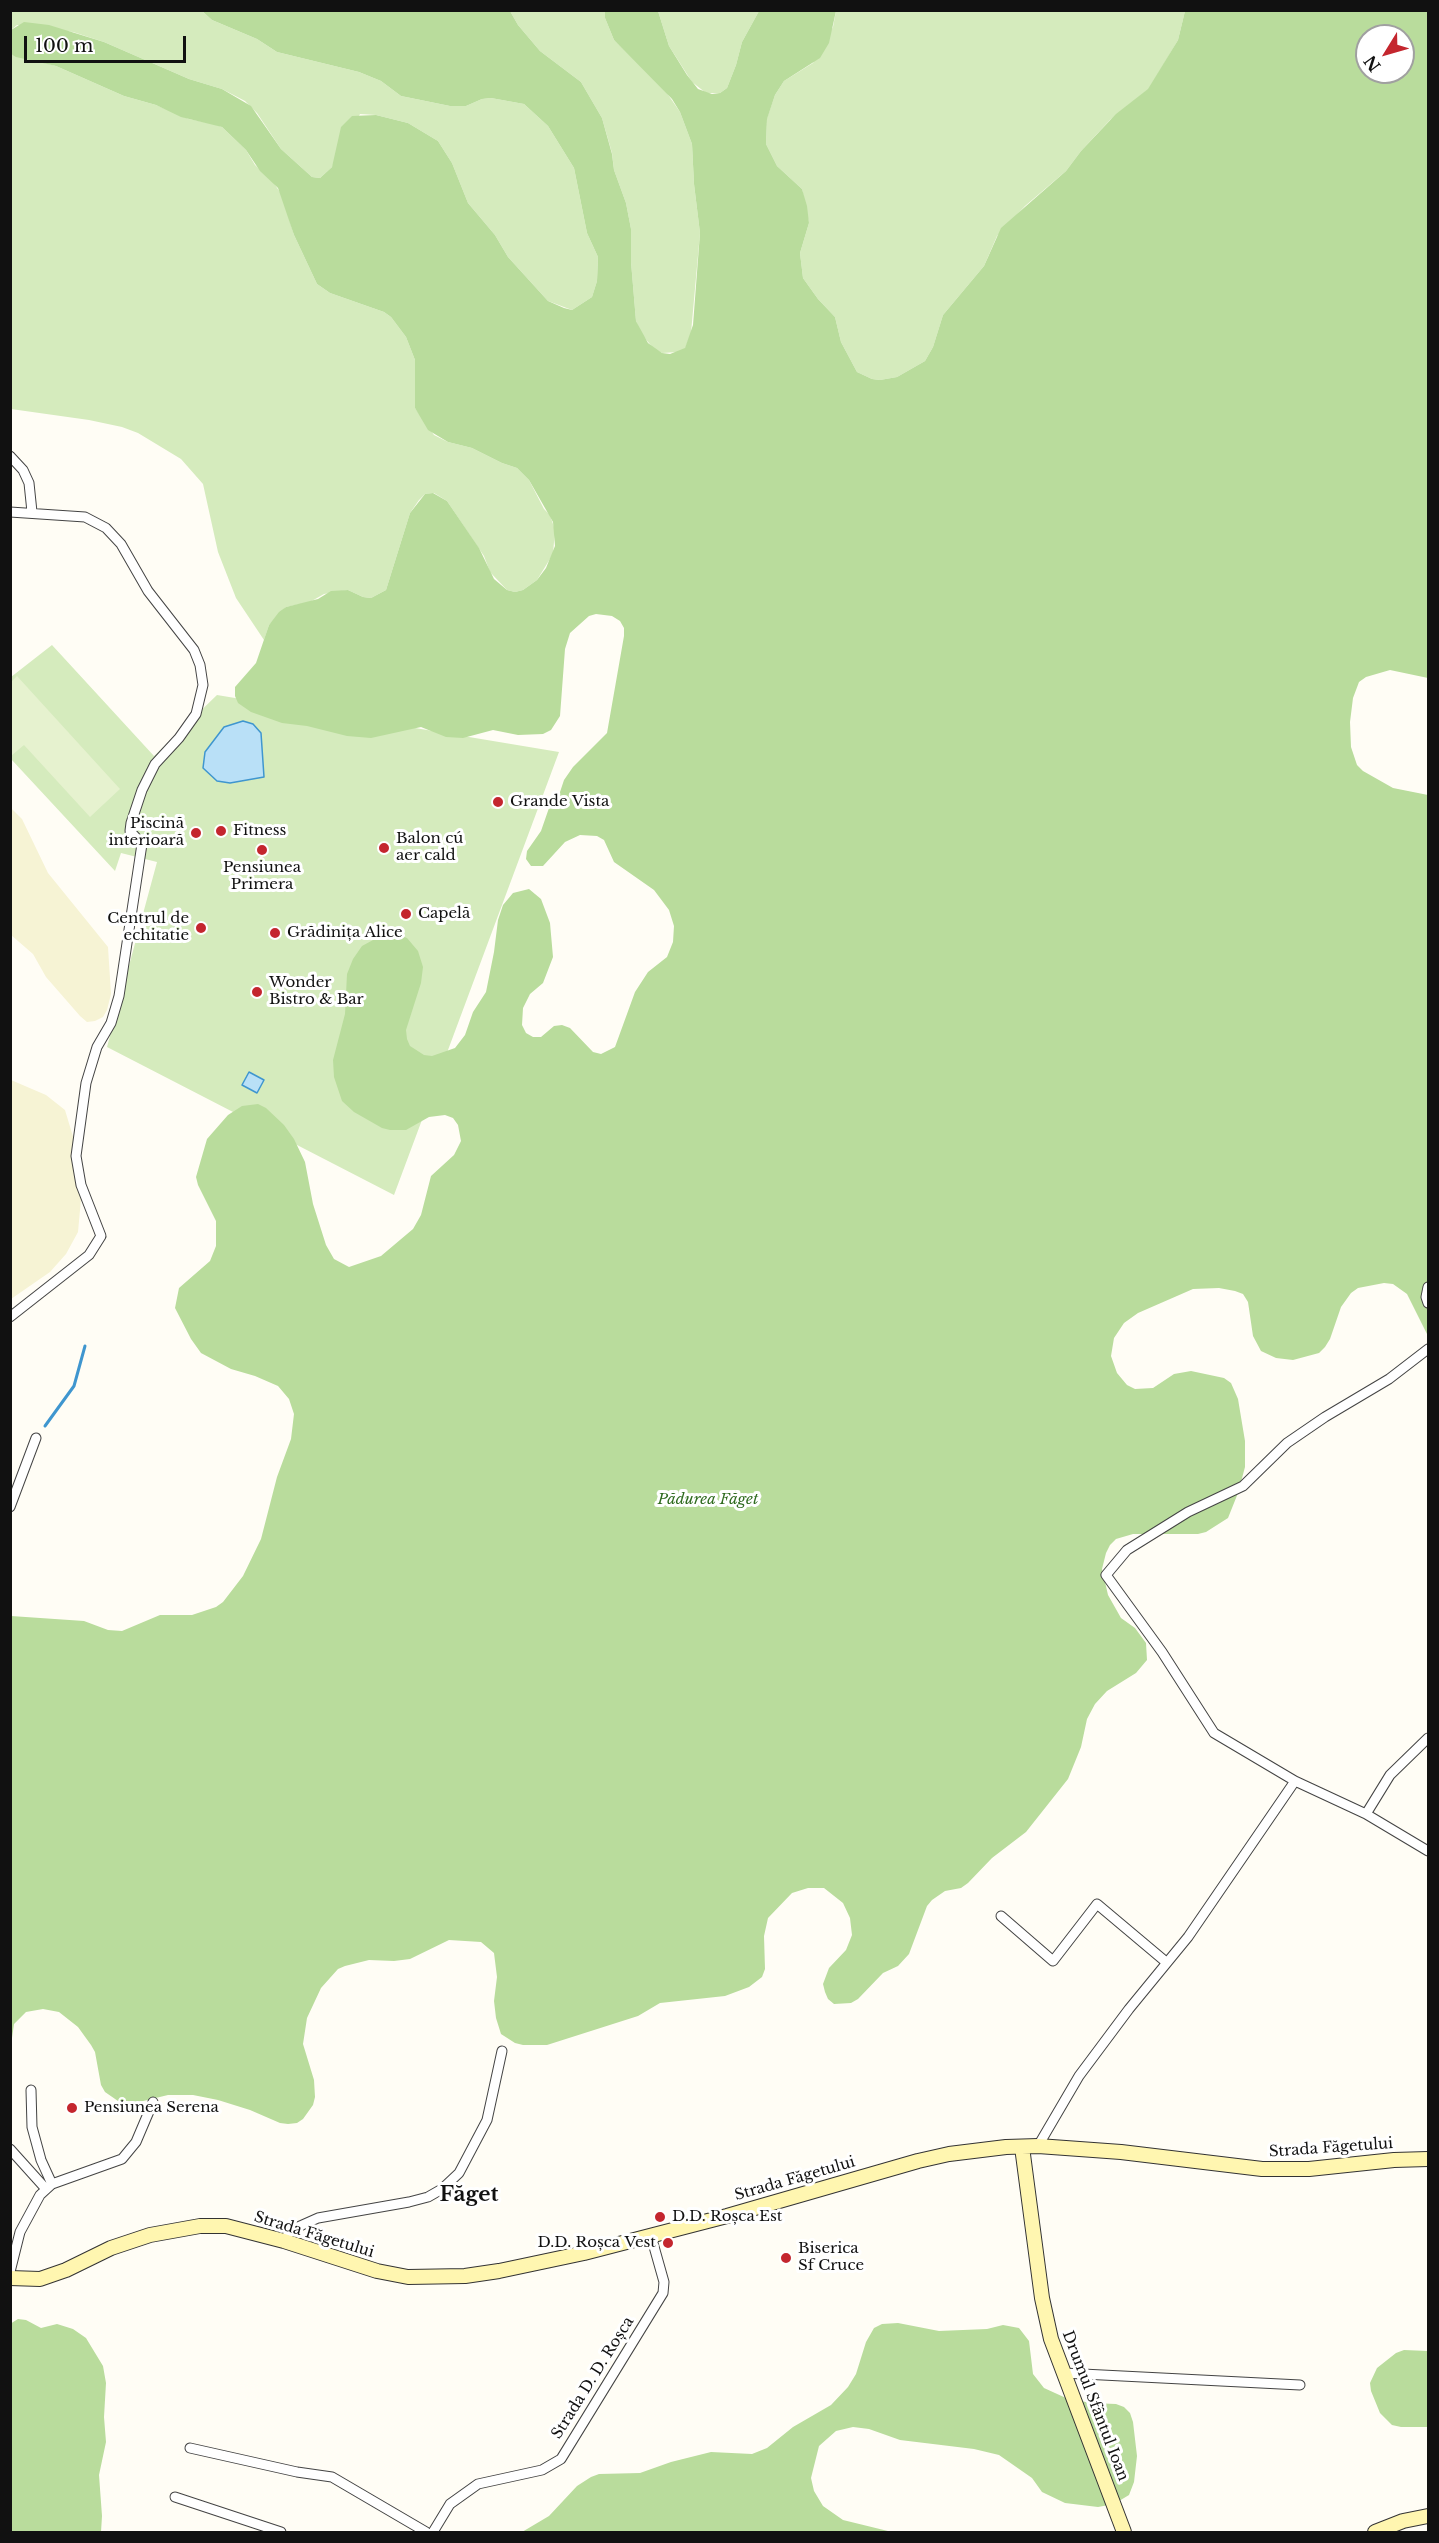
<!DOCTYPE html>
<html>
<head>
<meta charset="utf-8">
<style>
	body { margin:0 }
	#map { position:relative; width:1439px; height:2543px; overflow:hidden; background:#fffdf5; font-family:"Libre Baskerville",serif }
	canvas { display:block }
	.frame { position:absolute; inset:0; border:12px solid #111; pointer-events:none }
	.north { position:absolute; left:1355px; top:24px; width:60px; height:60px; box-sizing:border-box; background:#fff; border:2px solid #a0a0a0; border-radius:50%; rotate:233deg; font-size:16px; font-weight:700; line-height:24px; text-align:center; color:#111 }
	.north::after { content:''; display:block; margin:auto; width:21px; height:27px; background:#c4262e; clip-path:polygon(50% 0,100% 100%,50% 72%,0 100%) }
	.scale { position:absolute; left:24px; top:36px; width:162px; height:27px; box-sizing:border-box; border:3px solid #111; border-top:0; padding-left:8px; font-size:18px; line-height:21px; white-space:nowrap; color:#111; -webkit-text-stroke:4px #fff; paint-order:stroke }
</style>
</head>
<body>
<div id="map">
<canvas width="1439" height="2543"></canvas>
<div class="frame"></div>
<div class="north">N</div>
<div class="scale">100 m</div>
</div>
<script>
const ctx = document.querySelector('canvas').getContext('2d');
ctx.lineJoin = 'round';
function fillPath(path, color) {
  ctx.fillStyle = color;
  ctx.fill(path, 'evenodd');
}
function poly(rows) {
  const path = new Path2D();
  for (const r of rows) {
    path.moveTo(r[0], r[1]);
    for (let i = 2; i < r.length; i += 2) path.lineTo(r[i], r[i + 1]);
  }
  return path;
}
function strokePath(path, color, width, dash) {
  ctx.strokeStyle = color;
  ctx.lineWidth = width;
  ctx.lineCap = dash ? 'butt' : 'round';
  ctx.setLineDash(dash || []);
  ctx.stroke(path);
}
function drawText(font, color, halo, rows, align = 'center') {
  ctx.font = font + ' "Libre Baskerville",serif';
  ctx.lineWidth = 6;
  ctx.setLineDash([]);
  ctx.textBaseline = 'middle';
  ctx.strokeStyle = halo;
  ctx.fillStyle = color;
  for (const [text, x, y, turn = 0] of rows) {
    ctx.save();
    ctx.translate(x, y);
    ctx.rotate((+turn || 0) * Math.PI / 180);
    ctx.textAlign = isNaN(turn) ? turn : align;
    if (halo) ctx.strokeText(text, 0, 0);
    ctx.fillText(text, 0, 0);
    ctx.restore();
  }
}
fillPath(poly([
	[10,807,22,819,48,873,108,947,111,994,107,1010,103,1017,95,1021,87,1022,80,1016,46,977,33,954,11,935],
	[11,1080,46,1095,65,1110,77,1150,81,1199,78,1232,66,1254,50,1272,11,1299]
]), '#f6f3d4');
fillPath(poly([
	[11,11,202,11,212,20,257,39,277,52,359,72,381,81,401,96,450,106,466,106,482,99,491,98,524,104,548,126,574,168,587,233,598,257,597,281,592,297,572,310,548,301,508,257,495,235,468,203,452,163,438,141,408,123,376,115,360,114,332,167,320,178,312,177,281,149,257,113,245,101,222,89,189,79,104,42,73,32,17,25,11,30],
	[510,11,605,11,605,18,614,40,662,86,680,112,692,144,694,184,700,233,691,333,685,349,678,352,662,353,654,349,643,336,636,321,631,262,631,229,626,203,614,170,612,153,602,118,581,82,540,51,518,25],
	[658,11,759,11,742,42,736,65,727,88,720,93,706,93,692,82,669,46],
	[836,11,1185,11,1178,40,1149,89,1110,120,1081,151,1066,171,1025,206,997,236,984,266,943,315,933,347,925,361,897,377,880,380,872,379,857,372,841,342,835,317,818,299,803,278,800,253,809,223,802,189,777,166,766,144,767,118,775,95,784,81,813,63,833,27],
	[10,54,56,66,124,96,156,105,189,119,214,124,222,127,246,150,255,165,273,182,282,195,294,235,317,284,330,293,384,312,391,317,406,337,415,360,415,408,434,435,448,442,472,448,502,463,517,468,529,480,544,509,550,515,555,530,553,554,537,580,523,590,515,592,507,590,490,572,484,556,447,501,434,493,425,494,419,500,410,513,386,590,371,598,363,597,348,590,324,594,310,602,286,607,269,625,264,640,236,598,218,552,203,484,181,459,138,433,122,427,89,420,11,409],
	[52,645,154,756,217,695,559,752,394,1195,107,1047,157,862,121,853,115,871,11,759,11,677]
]), '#d5ebbd');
fillPath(poly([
	[202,11,510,11,518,25,540,51,581,82,602,118,612,154,614,170,626,203,631,229,631,262,636,321,648,343,662,353,670,354,685,348,693,325,700,233,694,184,692,144,680,112,672,99,614,40,605,18,605,11,658,11,669,46,687,75,698,89,712,94,720,93,727,88,736,65,742,42,759,11,836,11,829,43,820,58,784,81,775,95,767,119,766,144,777,166,802,189,807,206,809,223,800,253,803,278,818,299,835,317,841,342,857,372,872,379,880,380,897,377,925,361,933,347,943,315,984,266,1001,228,1066,171,1081,151,1116,114,1148,89,1178,40,1185,11,1428,11,1428,678,1390,670,1366,677,1359,682,1353,698,1350,722,1351,747,1357,765,1363,771,1393,788,1428,795,1428,1336,1407,1294,1393,1284,1384,1283,1358,1288,1351,1293,1341,1307,1330,1339,1325,1347,1319,1353,1293,1360,1276,1358,1261,1351,1253,1336,1248,1302,1243,1294,1235,1291,1219,1288,1193,1289,1138,1313,1124,1323,1114,1338,1111,1356,1117,1373,1127,1385,1135,1389,1153,1388,1174,1374,1191,1371,1224,1378,1231,1383,1238,1399,1245,1441,1245,1467,1238,1493,1228,1518,1206,1532,1198,1534,1133,1534,1116,1539,1110,1545,1106,1553,1102,1569,1108,1595,1121,1618,1135,1628,1146,1643,1147,1660,1136,1673,1107,1691,1095,1704,1087,1719,1081,1747,1068,1779,1026,1832,992,1858,968,1883,961,1888,945,1891,932,1900,927,1906,909,1954,898,1966,883,1973,858,1999,851,2003,834,2004,828,1999,825,1992,823,1984,829,1968,846,1950,852,1935,850,1918,843,1903,824,1888,808,1888,792,1893,768,1918,764,1936,765,1969,762,1977,749,1987,725,1996,660,2003,638,2016,547,2045,523,2045,515,2043,501,2034,496,2018,494,2001,497,1977,494,1953,481,1942,449,1940,410,1959,394,1961,369,1960,345,1966,338,1969,321,1988,307,2018,303,2044,314,2080,315,2097,313,2105,303,2119,297,2123,288,2124,280,2123,250,2110,218,2100,193,2095,168,2095,135,2103,118,2101,105,2092,101,2085,95,2052,91,2045,78,2027,59,2012,43,2009,26,2012,14,2024,11,2045,11,1616,84,1621,108,1630,122,1631,160,1615,192,1615,216,1607,223,1602,243,1576,261,1539,277,1477,291,1439,294,1414,289,1399,278,1386,255,1376,231,1369,201,1353,191,1339,175,1308,179,1288,210,1261,216,1246,216,1221,198,1185,196,1177,207,1139,228,1115,242,1106,258,1104,266,1108,284,1125,294,1139,305,1162,313,1204,326,1245,334,1259,349,1267,381,1256,413,1229,421,1215,431,1176,454,1155,461,1141,458,1125,453,1118,445,1115,429,1117,406,1130,390,1130,382,1128,354,1112,342,1101,334,1077,333,1060,345,1014,347,974,353,959,362,946,384,934,392,932,407,938,418,951,423,967,421,983,406,1030,407,1039,410,1046,424,1055,432,1056,455,1048,465,1035,473,1012,486,992,494,952,498,920,503,905,513,893,529,889,541,899,550,923,553,957,543,983,530,994,523,1008,522,1025,526,1033,533,1037,541,1037,554,1026,562,1025,570,1028,593,1052,601,1054,615,1047,635,992,648,972,667,957,673,942,674,926,669,910,654,890,614,862,604,840,597,836,580,835,565,842,543,866,531,866,526,859,527,851,541,831,549,808,559,795,564,780,573,767,607,733,624,636,624,628,620,621,612,616,596,614,589,616,570,633,565,649,560,716,551,730,543,734,518,735,493,730,463,738,446,737,421,727,371,738,347,736,307,726,282,723,251,712,238,703,235,696,235,687,256,663,269,625,279,612,286,607,318,599,331,591,348,590,363,597,371,598,386,590,410,513,425,494,433,493,447,501,479,548,494,579,507,590,515,592,523,590,537,580,546,568,555,546,553,522,529,480,517,468,502,463,472,448,448,442,428,430,415,408,415,360,406,337,391,317,384,312,330,293,317,284,294,235,278,188,260,171,246,150,222,127,181,117,156,105,124,96,56,66,16,57,11,54,11,30,24,22,49,25,104,42,189,79,222,89,251,106,281,149,312,177,320,178,332,167,341,127,352,116,376,115,408,123,438,141,452,163,468,203,495,235,508,257,548,301,564,308,572,310,592,297,597,281,598,257,587,233,574,168,548,126,524,104,491,98,482,99,466,106,450,106,401,96,381,81,359,72,277,52,257,39,212,20],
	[1367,36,1403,36,1403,72,1367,72],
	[18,2319,26,2320,41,2328,57,2324,73,2329,86,2338,103,2366,106,2383,104,2417,106,2442,99,2475,102,2516,101,2532,11,2532,10,2324],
	[898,2323,939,2331,987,2329,1003,2325,1019,2328,1029,2341,1033,2374,1044,2388,1066,2398,1091,2403,1116,2404,1124,2407,1130,2413,1133,2422,1137,2456,1134,2482,1129,2495,1114,2504,1098,2507,1065,2503,1042,2492,1032,2478,999,2455,974,2449,900,2440,869,2429,853,2427,836,2431,819,2446,811,2478,814,2491,823,2506,843,2520,892,2532,522,2532,549,2516,577,2486,591,2477,599,2474,640,2473,671,2462,711,2452,752,2454,767,2448,793,2427,831,2405,848,2387,856,2374,866,2342,874,2328,882,2324],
	[1404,2350,1428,2351,1428,2427,1401,2427,1392,2425,1380,2413,1371,2391,1370,2383,1377,2368,1396,2353]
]), '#b9dc9c');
fillPath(poly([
	[17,676,120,789,90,817,24,745,11,756,11,682]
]), '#e6f2cf');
const water = poly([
	[243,721,253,724,261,733,264,777,230,783,217,781,203,768,205,752,224,727,243,721],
	[249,1072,264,1080,257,1093,242,1085,249,1072]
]);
fillPath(water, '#b9e0f7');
strokePath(water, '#3f96cf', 1.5);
strokePath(poly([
	[45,1426,74,1386,85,1346]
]), '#3f96cf', 3);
const minor = poly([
	[10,456,23,470,29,483,32,512],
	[10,512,85,517,106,528,121,544,148,591,194,650,200,665,203,685,196,714,179,738,155,764,142,790,131,823,130,831,142,844,119,996,111,1023,97,1047,86,1083,76,1156,81,1185,101,1236,89,1255,10,1317],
	[1428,1287,1426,1297,1428,1303],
	[1428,1349,1389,1379,1325,1417,1287,1443,1243,1486,1188,1512,1127,1550,1106,1575,1162,1652,1214,1733,1295,1781,1366,1814,1428,1851],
	[10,1507,36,1438],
	[1366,1814,1390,1775,1428,1738],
	[1001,1916,1053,1961,1097,1904,1166,1962],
	[31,2090,32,2127,41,2160,52,2184],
	[1038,2146,1079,2076,1129,2009,1188,1937,1295,1781],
	[10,2149,46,2189],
	[284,2241,291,2230,318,2218,409,2202,428,2197,442,2189,459,2173,487,2120,502,2051],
	[10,2272,20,2232,40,2195,52,2184,122,2159,136,2142,153,2102],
	[1063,2373,1300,2385],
	[190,2448,297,2472,332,2477,426,2532],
	[175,2497,281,2532],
	[433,2532,450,2504,478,2484,542,2470,561,2459,663,2293,664,2282,651,2236]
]);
const secondary = poly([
	[1022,2147,1042,2298,1051,2339,1124,2532],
	[10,2278,40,2279,66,2270,111,2248,150,2235,200,2226,226,2226,284,2241,377,2271,408,2277,465,2276,499,2271,584,2253,727,2216,918,2161,949,2154,1006,2147,1038,2146,1121,2152,1262,2169,1309,2169,1394,2160,1428,2159],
	[1375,2532,1403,2521,1428,2516]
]);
strokePath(minor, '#444', 11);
strokePath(secondary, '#333', 16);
strokePath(minor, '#fff', 9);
strokePath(secondary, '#fff6b0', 14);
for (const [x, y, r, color] of [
	[498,802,6,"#c4262e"],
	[221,831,6,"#c4262e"],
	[196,833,6,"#c4262e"],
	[384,848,6,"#c4262e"],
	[262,850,6,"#c4262e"],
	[406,914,6,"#c4262e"],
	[201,928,6,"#c4262e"],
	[275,933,6,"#c4262e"],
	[257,992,6,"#c4262e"],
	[72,2108,6,"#c4262e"],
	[660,2217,6,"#c4262e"],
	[668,2243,6,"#c4262e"],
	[786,2258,6,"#c4262e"]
]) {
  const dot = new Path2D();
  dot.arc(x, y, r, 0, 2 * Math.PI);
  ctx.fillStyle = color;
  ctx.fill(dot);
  strokePath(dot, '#fff', 2);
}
drawText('15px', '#111', '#fff', [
	["Grande Vista",510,802],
	["Piscină",184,824,"right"],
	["interioară",184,841,"right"],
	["Fitness",233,831],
	["Balon cú",396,839],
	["aer cald",396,856],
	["Pensiunea",262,868,"center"],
	["Primera",262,885,"center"],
	["Capelă",418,914],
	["Centrul de",189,919,"right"],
	["echitatie",189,936,"right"],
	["Grădinița Alice",287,933],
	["Wonder",269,983],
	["Bistro & Bar",269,1000],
	["Pensiunea Serena",84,2108],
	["D.D. Roșca Est",672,2217],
	["D.D. Roșca Vest",656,2243,"right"],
	["Biserica",798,2249],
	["Sf Cruce",798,2266]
], 'left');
drawText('italic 15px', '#2f6b1f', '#fff', [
	["Pădurea Făget",708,1500]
]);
drawText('15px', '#111', '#fff', [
	["Strada Făgetului",1331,2148,-4],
	["Strada Făgetului",795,2179,-16],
	["Strada Făgetului",314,2235,17],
	["Strada D. D. Roșca",593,2378,-58],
	["Drumul Sfântul Ioan",1095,2406,69]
]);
drawText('bold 21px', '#111', '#fff', [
	["Făget",469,2195]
]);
</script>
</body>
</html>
